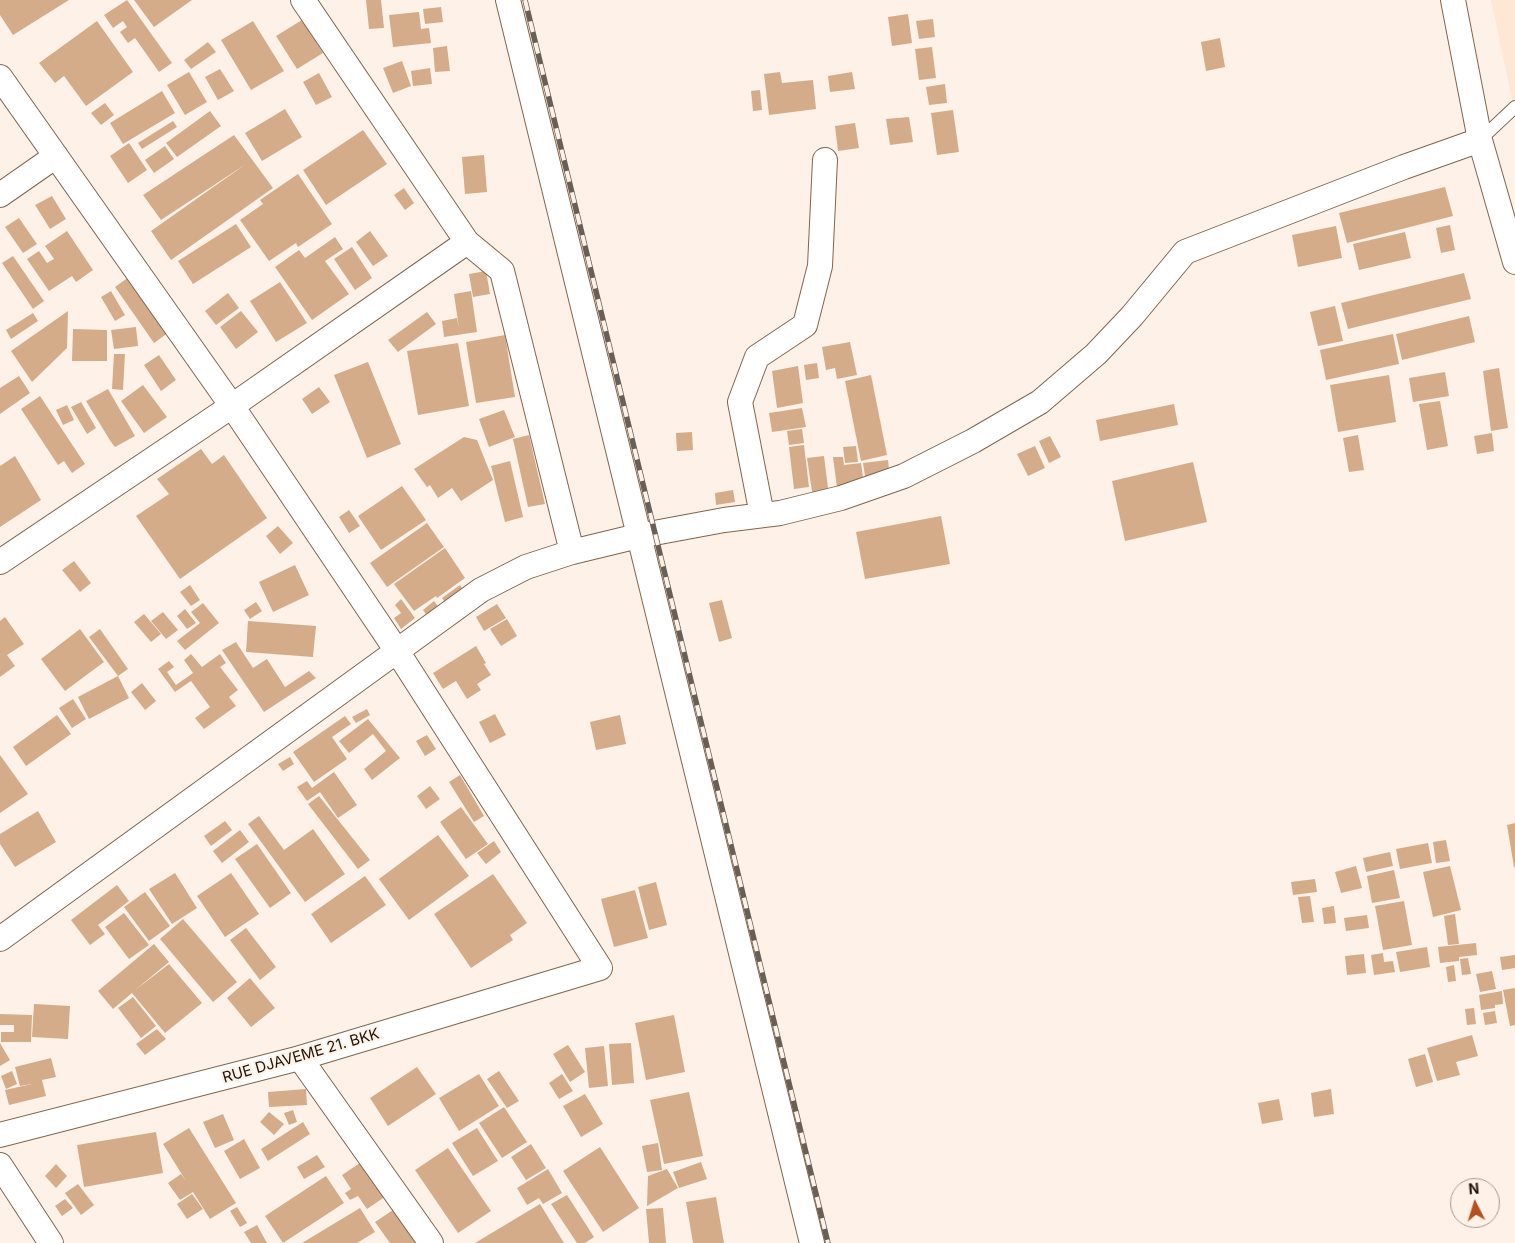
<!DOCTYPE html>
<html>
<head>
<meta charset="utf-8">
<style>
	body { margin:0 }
	#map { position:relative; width:1515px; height:1243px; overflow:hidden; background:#fef2e8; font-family:Inter,sans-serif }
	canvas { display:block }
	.north { position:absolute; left:1450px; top:1178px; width:50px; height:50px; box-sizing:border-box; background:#fef2e8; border:1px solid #a59a90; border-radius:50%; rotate:355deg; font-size:14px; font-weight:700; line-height:20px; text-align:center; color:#20160c }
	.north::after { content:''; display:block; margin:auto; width:18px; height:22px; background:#b55020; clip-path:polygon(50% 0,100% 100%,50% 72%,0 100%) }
</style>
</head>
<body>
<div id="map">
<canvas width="1515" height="1243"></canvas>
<div class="north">N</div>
</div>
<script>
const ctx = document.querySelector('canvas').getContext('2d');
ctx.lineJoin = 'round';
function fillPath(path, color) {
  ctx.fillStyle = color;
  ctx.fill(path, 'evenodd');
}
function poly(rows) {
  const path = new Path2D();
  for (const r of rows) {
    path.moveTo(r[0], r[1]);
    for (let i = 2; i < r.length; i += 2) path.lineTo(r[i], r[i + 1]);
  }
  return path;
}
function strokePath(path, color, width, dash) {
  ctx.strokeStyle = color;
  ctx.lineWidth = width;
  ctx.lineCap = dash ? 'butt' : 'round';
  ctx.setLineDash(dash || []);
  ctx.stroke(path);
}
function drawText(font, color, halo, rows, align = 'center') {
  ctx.font = font + ' Inter,sans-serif';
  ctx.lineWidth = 4.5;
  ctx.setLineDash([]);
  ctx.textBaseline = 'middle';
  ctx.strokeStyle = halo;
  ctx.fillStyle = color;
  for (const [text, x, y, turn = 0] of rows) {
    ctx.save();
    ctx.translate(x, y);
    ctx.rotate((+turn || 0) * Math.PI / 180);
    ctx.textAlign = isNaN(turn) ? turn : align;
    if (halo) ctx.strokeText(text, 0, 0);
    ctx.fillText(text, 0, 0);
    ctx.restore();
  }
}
fillPath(poly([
	[1491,0,1515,0,1515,111,1514,108]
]), '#fee7d4');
fillPath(poly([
	[0,0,69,0,13,35,0,15],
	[127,0,172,63,159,72,135,38,128,43,120,32,127,27,123,21,113,28,104,15],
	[134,0,192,0,154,27],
	[366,0,381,0,384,28,369,29],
	[441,7,443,22,425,24,423,9],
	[419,12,421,29,429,28,431,43,393,47,389,15],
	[908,14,912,43,892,46,888,17],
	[933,19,935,37,919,39,916,21],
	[302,20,323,53,297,69,276,36],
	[97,21,133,72,86,106,64,76,55,83,39,63],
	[253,21,284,71,251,90,221,40],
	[1220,38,1225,67,1206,71,1201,42],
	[208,42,216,52,191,69,184,60],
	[447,46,450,71,435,72,433,48],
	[932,47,936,78,919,80,915,49],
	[402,61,411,86,393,93,383,68],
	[430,68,432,84,413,86,411,71],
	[220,69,234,91,218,100,205,77],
	[189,72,207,102,185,115,167,85],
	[780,72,782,83,813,80,816,109,769,115,764,74],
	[852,72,855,89,830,92,828,76],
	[319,73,332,97,316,105,303,82],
	[945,84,947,103,929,105,926,87],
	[760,90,762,110,753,111,751,91],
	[162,91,175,113,123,144,110,123],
	[105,103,114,115,101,125,91,113],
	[285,109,302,137,262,161,245,133],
	[953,110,959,152,937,155,931,113],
	[210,111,221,126,177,157,166,143],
	[909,117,913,142,890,145,886,119],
	[173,121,177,127,142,149,138,143],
	[855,123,859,148,838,151,835,126],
	[363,130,387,164,326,205,303,170],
	[234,135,273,188,171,260,151,231,246,164,161,220,143,195],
	[129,143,147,170,128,183,110,156],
	[165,146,174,159,154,173,145,160],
	[484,155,487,192,465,194,462,157],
	[298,174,332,224,298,247,296,243,269,261,240,220,263,204,260,200],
	[1445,187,1453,216,1347,243,1339,213],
	[404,188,414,203,405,210,394,195],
	[52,196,66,219,50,229,35,205],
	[19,218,37,244,23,253,5,227],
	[236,224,251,247,193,284,178,261],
	[1450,225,1455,250,1441,253,1436,228],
	[1336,226,1342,258,1298,267,1292,235],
	[67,231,93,270,76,282,72,276,49,291,27,259,39,251,47,263,54,259,45,246],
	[370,231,388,256,373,266,356,242],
	[1405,232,1411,258,1359,270,1353,244],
	[335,237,343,249,325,261,349,294,312,320,275,267,299,250,305,258],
	[352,247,372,278,355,290,334,259],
	[13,256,44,301,33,309,2,263],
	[486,271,490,294,473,297,469,274],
	[1464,273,1471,299,1348,329,1341,303],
	[133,274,172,330,154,343,115,287],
	[280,282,307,323,276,342,250,301],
	[111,291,125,315,115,321,101,297],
	[471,291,477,332,444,337,442,321,457,318,459,328,454,294],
	[228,293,239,308,216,325,205,311],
	[1335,306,1343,341,1318,346,1310,312],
	[68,311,67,348,32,382,11,351],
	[241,311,258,332,236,349,220,327],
	[427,312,436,324,398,352,388,340],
	[33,313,38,321,11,339,6,330],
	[1469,316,1475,342,1402,360,1396,334],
	[136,327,138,346,114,349,111,330],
	[73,329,107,330,107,361,72,361],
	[1393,334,1399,364,1326,380,1320,350],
	[505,335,515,397,476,403,466,342],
	[850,342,857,375,837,379,835,368,826,370,822,347],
	[458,343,469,406,418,415,407,351],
	[114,354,125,354,123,390,112,389],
	[159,355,176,380,161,391,144,365],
	[368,362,401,444,367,458,334,375],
	[817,363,819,378,806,380,804,365],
	[798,366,803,403,777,408,772,371],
	[1499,368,1508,428,1491,431,1483,371],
	[1445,372,1449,396,1413,402,1409,378],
	[871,375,887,455,861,461,845,381],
	[1389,375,1396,422,1338,432,1330,385],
	[19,376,30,393,0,414,0,388],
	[143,385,167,417,144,433,121,401],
	[319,387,330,402,312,414,302,399],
	[108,389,135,436,115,447,111,442,86,401],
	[40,396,85,464,72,473,64,461,58,465,21,409],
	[1440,401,1448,446,1427,450,1419,404],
	[81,402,96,428,87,434,71,407],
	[1174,404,1178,425,1100,441,1096,420],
	[67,405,74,420,63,425,56,410],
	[802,408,806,427,772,432,769,413],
	[504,410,515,437,489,447,479,419],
	[802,429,804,443,789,445,787,431],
	[692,432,693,450,677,451,676,433],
	[1492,433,1494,451,1477,454,1474,436],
	[529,435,545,504,528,507,513,439],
	[1358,435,1364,470,1349,472,1343,438],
	[1050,436,1061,457,1049,463,1039,441],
	[464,437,477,440,493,480,461,501,452,488,438,498,430,485,427,487,414,469],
	[804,445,809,487,794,489,789,447],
	[856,446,858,462,845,463,843,447],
	[1035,446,1045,468,1028,476,1017,454],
	[201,449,212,464,224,455,267,518,180,579,136,516,169,494,157,479],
	[15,456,41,500,0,527,0,466],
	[824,456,829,496,813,498,807,458],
	[833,457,843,457,844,465,861,463,864,485,837,488],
	[888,460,890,479,866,482,863,463],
	[510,461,523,517,505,522,491,466],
	[1193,462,1207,522,1125,541,1112,481],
	[402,486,426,520,381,550,358,516],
	[733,490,735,502,716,505,715,493],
	[349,510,360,526,349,533,339,517],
	[941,516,950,564,865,579,856,532],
	[427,523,444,547,387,587,370,563],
	[278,526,293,543,280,554,266,536],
	[445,548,465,578,437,598,436,596,414,611,394,584],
	[74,561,91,583,80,592,62,570],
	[295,565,309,595,273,612,259,582],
	[190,585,200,600,191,606,180,592],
	[460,585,464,591,446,604,442,598],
	[401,599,415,618,401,629,394,618,401,613,395,605],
	[722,600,732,638,719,642,709,603],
	[434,601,440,609,428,617,423,610],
	[256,602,262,611,250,619,244,610],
	[203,603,219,623,185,650,177,641,200,623,191,612],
	[497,604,506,618,484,631,476,617],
	[185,609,196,623,187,629,177,616],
	[163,612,178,630,166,639,151,621],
	[144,614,161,634,151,642,134,622],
	[5,617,24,644,7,655,15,666,0,677,0,621],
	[507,619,517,636,501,646,490,629],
	[248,621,316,626,313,657,246,652],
	[80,629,104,662,65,691,41,659],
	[100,629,128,669,118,676,89,637],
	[236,642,253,668,267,659,285,687,309,671,316,678,264,712,222,650],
	[476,646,486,663,484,664,491,675,477,684,481,690,467,699,456,681,443,689,433,673],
	[191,654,202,667,220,654,226,663,220,667,238,690,229,697,236,706,204,729,195,718,210,707,191,681,175,692,158,669,169,661,174,667,167,672,176,685,193,673,184,660],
	[118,676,129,698,89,719,78,697],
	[142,683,156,701,145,710,131,692],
	[73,699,86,719,72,728,59,708],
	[367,709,370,715,356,723,352,717],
	[495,714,506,735,490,743,479,722],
	[57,715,71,734,26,766,13,747],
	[620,715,626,744,596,750,590,722],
	[345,716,351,724,332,737,347,759,314,782,293,752],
	[368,719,400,758,372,780,364,769,386,751,373,734,349,753,339,741],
	[427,735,436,749,425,756,416,741],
	[0,755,28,794,0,813],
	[290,757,294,764,283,771,278,764],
	[334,772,357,805,338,818,320,792,307,801,297,787,307,781,312,788],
	[460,775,484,816,474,822,449,782],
	[430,786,440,799,426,809,417,796],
	[319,796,370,860,358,869,308,804],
	[461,807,488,844,466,859,440,822],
	[38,811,56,842,15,867,0,844,0,834],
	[259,816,284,850,313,829,345,874,305,902,248,824],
	[225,821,232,830,211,846,204,836],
	[1515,823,1515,867,1514,867,1507,825],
	[240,830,249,842,222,863,213,851],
	[438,835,469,876,409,920,379,879],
	[1446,840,1450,861,1436,863,1433,842],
	[494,841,501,852,486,864,477,853],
	[1428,843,1432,863,1400,869,1396,849],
	[257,844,291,893,270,908,235,859],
	[1390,852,1393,866,1366,872,1363,858],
	[1356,866,1362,888,1341,893,1335,872],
	[1450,866,1461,910,1433,917,1423,872],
	[1394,870,1400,898,1372,903,1367,876],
	[175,873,197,908,172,924,149,889],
	[231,873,259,914,225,937,197,896],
	[493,874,527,923,510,935,513,940,471,968,434,914],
	[365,876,386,905,331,943,311,914],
	[1315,879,1317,892,1293,895,1291,882],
	[656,882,667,925,649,930,638,887],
	[117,885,129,901,98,925,105,934,90,945,71,920],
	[635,890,648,938,614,947,601,899],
	[145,892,170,926,149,941,124,907],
	[1310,896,1314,922,1302,923,1298,897],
	[1404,901,1412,945,1383,950,1375,906],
	[1334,906,1336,923,1324,924,1322,908],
	[124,913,149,945,129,959,105,927],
	[1455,914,1459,944,1448,945,1444,916],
	[1367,915,1369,928,1346,931,1344,918],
	[183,919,237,982,213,1002,160,939],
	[246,928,276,967,260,980,230,940],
	[1476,943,1477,955,1459,957,1459,961,1440,963,1438,947],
	[154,944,169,962,134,991,169,964,202,1003,165,1033,132,993,113,1009,98,991],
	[1427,947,1430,967,1400,972,1396,952],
	[1383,953,1384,962,1393,961,1395,972,1374,975,1371,955],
	[1364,954,1366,973,1347,975,1345,956],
	[1515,955,1515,968,1502,970,1500,957],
	[1468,958,1471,974,1462,975,1460,959],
	[1454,965,1456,981,1448,982,1446,967],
	[1492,971,1496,989,1480,992,1476,974],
	[250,978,275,1008,251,1027,227,998],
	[1515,988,1515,1025,1510,1026,1503,990],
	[1502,991,1503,1004,1495,1005,1495,1008,1481,1010,1479,995],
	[133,997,156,1026,141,1038,118,1008],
	[34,1004,70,1006,68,1039,32,1037],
	[1474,1008,1476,1024,1467,1025,1465,1009],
	[1495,1011,1497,1023,1485,1025,1483,1013],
	[0,1014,32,1015,31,1042,1,1042,1,1032,14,1032,14,1025,0,1025],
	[674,1015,685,1072,646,1080,635,1023],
	[157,1029,166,1039,145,1055,136,1044],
	[1472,1035,1478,1056,1456,1062,1460,1075,1437,1081,1427,1048],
	[0,1043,10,1060,0,1066],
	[631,1043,634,1083,612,1085,609,1044],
	[568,1045,585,1072,570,1082,553,1054],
	[604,1046,608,1086,589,1088,585,1048],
	[1425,1054,1433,1082,1416,1087,1408,1059],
	[51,1058,56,1077,42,1080,46,1096,9,1105,5,1090,32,1084,20,1086,15,1067],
	[417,1067,436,1094,388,1126,370,1098],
	[12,1071,17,1084,6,1089,1,1076],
	[499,1071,519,1101,507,1108,487,1079],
	[479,1074,499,1106,459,1131,439,1098],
	[562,1074,573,1091,559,1099,549,1083],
	[306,1089,307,1105,269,1107,268,1092],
	[1331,1089,1334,1114,1314,1117,1311,1093],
	[689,1092,703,1156,664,1164,650,1100],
	[585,1094,603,1124,581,1137,563,1106],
	[1279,1099,1283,1120,1262,1124,1258,1103],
	[504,1107,527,1142,502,1158,479,1123],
	[293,1110,297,1122,289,1125,284,1113],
	[269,1112,284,1124,274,1135,260,1122],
	[223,1114,234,1140,215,1148,203,1122],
	[303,1122,310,1134,268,1161,261,1149],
	[189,1128,236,1203,210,1219,193,1192,180,1200,168,1183,181,1174,186,1181,163,1144],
	[477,1128,498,1161,473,1176,452,1143],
	[156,1132,163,1173,84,1187,77,1145],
	[244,1139,260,1168,240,1179,224,1151],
	[658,1143,662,1170,647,1172,642,1146],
	[531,1144,546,1168,526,1180,511,1157],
	[600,1147,639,1208,603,1232,563,1171],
	[448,1148,491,1211,458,1233,415,1170],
	[317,1155,325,1167,304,1179,297,1167],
	[363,1161,386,1196,367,1209,358,1196,350,1200,345,1193,351,1189,342,1175],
	[701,1162,707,1179,679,1188,673,1172],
	[56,1164,67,1176,56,1188,45,1176],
	[548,1169,562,1193,543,1204,539,1198,527,1205,517,1188],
	[667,1169,678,1188,647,1206,648,1176],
	[326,1176,344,1203,283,1243,265,1216],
	[78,1184,94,1205,81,1215,65,1193],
	[192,1194,203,1209,187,1219,177,1204],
	[567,1195,594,1237,585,1243,577,1243,551,1204],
	[716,1197,724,1243,693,1243,686,1202],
	[65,1199,73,1208,62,1216,55,1206],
	[540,1204,564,1243,475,1243],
	[237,1207,247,1223,240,1227,230,1211],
	[360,1208,375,1232,357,1243,302,1243],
	[396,1208,420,1243,390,1243,375,1222],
	[663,1208,666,1243,649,1243,646,1209],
	[257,1225,267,1243,251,1243,244,1232]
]), '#d4ac8a');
const service = poly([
	[1480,140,1515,107]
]);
const minor = poly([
	[303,0,467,242,502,271,572,552],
	[508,0,812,1243],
	[1453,0,1480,140,1515,262],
	[0,77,232,406,397,651,600,968,300,1058,0,1135],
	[0,195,56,156],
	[762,515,740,402,757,357,805,325,820,266,825,160],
	[0,562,232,406,467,242],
	[0,939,481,590,526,567,572,552,638,536,724,520,780,513,841,498,904,476,973,441,1040,402,1096,354,1132,316,1185,252,1404,167,1480,140],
	[300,1058,431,1243],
	[0,1165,51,1243]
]);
strokePath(service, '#80654f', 14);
strokePath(minor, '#80654f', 26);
strokePath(service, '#fff', 12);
strokePath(minor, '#fff', 24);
const rail = poly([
	[525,0,828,1243]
]);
strokePath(rail, '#6a5f55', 5.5);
strokePath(rail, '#fef2e8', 4, [11]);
drawText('15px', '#20160c', '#fef2e8', [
	["RUE DJAVEME 21. BKK",301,1056,-16]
]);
</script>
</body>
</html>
